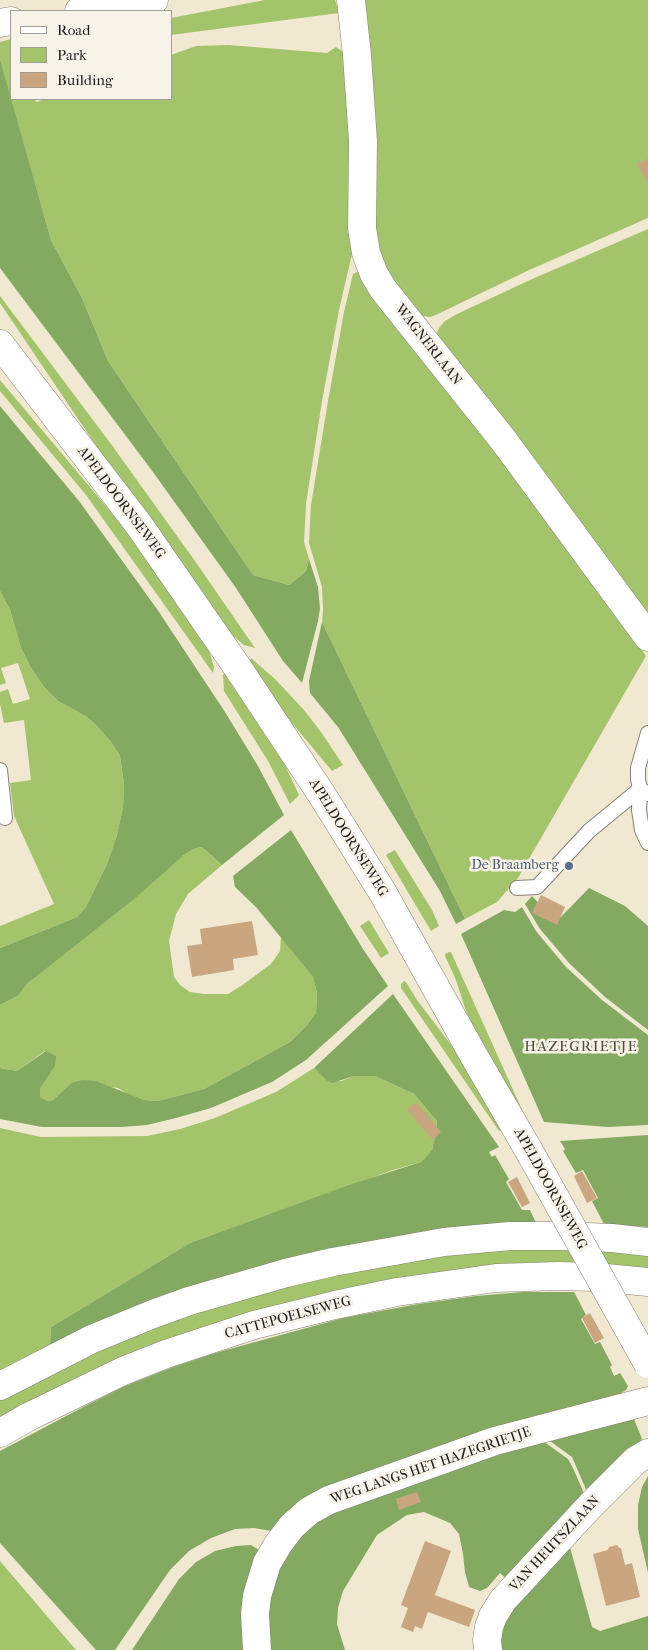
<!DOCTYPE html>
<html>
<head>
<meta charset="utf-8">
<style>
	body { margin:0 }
	#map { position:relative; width:648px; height:1650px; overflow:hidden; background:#f1e8d1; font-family:"IM FELL French Canon",serif }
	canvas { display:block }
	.legend { position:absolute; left:10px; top:10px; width:162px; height:90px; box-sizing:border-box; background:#f7f3e8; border:1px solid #9f9d96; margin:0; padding:6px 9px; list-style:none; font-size:15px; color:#1c1c1c }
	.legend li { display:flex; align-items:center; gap:10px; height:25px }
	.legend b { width:25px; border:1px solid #9f9d96 }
</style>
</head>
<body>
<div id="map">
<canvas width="648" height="1650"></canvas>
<ul class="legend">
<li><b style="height:6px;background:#fff"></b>Road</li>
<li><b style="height:14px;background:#a4c46c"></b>Park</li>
<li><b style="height:14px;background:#c9a67f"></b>Building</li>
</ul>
</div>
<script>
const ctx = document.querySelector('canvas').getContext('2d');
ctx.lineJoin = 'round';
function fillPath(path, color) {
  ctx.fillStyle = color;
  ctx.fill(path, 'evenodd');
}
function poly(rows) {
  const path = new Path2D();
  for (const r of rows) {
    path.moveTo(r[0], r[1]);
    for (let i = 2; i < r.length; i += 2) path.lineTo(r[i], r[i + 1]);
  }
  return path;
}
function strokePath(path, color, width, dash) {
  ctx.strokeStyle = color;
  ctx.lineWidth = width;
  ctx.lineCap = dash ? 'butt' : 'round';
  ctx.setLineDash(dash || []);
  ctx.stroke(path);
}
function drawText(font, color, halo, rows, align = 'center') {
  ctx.font = font + ' "IM FELL French Canon",serif';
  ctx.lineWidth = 5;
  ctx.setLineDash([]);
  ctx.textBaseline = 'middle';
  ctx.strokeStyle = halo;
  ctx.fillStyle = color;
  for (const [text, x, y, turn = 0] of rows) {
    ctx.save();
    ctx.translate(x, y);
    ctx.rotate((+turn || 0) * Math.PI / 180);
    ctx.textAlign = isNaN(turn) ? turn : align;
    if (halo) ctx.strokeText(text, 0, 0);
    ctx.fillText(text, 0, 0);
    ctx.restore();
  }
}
fillPath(poly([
	[265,0,335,0,339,13,171,35,171,18],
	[364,0,648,0,648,218,527,271,440,313,431,317,420,316,391,279,379,254,374,230],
	[11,39,11,99,0,59,0,42],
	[229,45,327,53,336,47,345,53,351,143,352,254,339,310,322,401,306,504,304,542,309,559,306,571,289,585,253,575,108,361,82,298,51,240,11,99,33,99,37,102,44,99,171,99,171,55,196,46],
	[648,229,648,618,436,335,439,328,445,321,457,314,530,280],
	[357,272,362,273,393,319,570,548,646,656,518,878,497,902,465,919,322,622,323,610,322,587,309,543,311,505,328,401,344,312,353,274],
	[0,296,111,444,195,561,255,648,244,645,232,635,159,530,99,450,0,303],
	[0,380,121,524,174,597,208,647,214,667,213,673,86,495,0,391],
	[0,591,10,610,21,648,30,666,44,687,58,701,87,717,96,725,111,742,120,756,124,784,123,807,117,835,107,864,86,907,77,917,0,948,0,926,54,904,14,816,10,783,31,780,24,720,4,723,0,704,0,692,8,689,13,704,30,699,18,663,1,668,6,683,0,685],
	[251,658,275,679,304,710,321,732,343,765,332,771,287,717,250,661],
	[224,673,285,765,299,795,290,804,268,761,224,691,223,675],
	[202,847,222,865,188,894,176,914,169,941,174,977,180,985,190,992,204,994,228,994,241,986,271,964,280,951,281,937,313,977,317,993,316,1013,306,1026,290,1042,204,1089,158,1101,144,1100,129,1095,118,1088,71,1083,53,1100,48,1101,40,1097,40,1088,45,1051,17,1071,0,1068,0,1005,18,996,28,983,184,855,193,849],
	[395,850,432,910,439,926,431,931,386,855],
	[369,920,389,953,381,958,360,926],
	[449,952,451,952,528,1123,473,1027,466,1011,456,980,445,956,445,954],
	[404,981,406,982,417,1000,458,1054,501,1130,499,1131,401,988,401,984],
	[314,1068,326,1080,341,1081,354,1076,375,1076,414,1094,437,1121,435,1137,432,1150,421,1162,393,1170,190,1243,51,1327,50,1345,0,1372,0,1128,41,1137,147,1136,180,1129,215,1118,276,1092],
	[597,1244,648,1250,648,1274,605,1270],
	[516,1247,573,1248,579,1269,406,1282,0,1424,0,1399,53,1371,153,1325,278,1286,409,1259],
	[0,1561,76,1650,0,1650]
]), '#a4c46c');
fillPath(poly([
	[0,59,51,240,82,298,108,361,253,575,289,585,306,571,309,559,318,587,320,609,318,621,302,683,283,661,236,588,153,472,0,268],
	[0,406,79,501,157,609,225,712,258,766,284,815,222,865,202,847,193,849,184,855,134,899,28,983,18,996,0,1005,0,948,77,917,86,907,107,864,117,835,123,807,124,784,120,756,111,742,96,725,87,717,58,701,44,687,30,666,21,648,10,610,0,591],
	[322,622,465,919,456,924,440,891,353,751,338,727,310,693,309,681],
	[291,830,363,949,388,986,306,1060,272,1082,211,1108,176,1118,147,1125,121,1127,42,1127,0,1119,0,1068,17,1071,46,1051,56,1056,55,1066,40,1088,40,1097,48,1101,53,1100,71,1083,82,1080,96,1081,144,1100,158,1101,204,1089,290,1042,306,1026,316,1013,317,993,313,977,256,907,235,887,233,876],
	[589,888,625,906,648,926,648,1030,605,997,569,963,540,929,525,904,532,896,556,922],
	[522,907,536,931,566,967,602,1000,648,1035,648,1125,608,1127,544,1122,461,934,504,910,515,912],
	[393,994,499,1147,489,1152,492,1157,495,1155,509,1179,506,1182,522,1210,530,1210,536,1223,50,1345,51,1327,190,1243,352,1184,421,1162,432,1150,435,1137,437,1121,414,1094,375,1076,354,1076,332,1083,326,1080,314,1068],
	[648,1135,648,1227,604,1224,592,1201,598,1198,583,1170,576,1173,563,1151,565,1149,560,1141],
	[523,1292,574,1292,586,1315,581,1319,595,1344,600,1342,612,1365,610,1367,614,1376,620,1373,628,1386,626,1390,620,1394,492,1429,271,1531,254,1528,235,1529,211,1538,189,1551,170,1570,115,1650,96,1650,0,1543,0,1451,85,1406,125,1386,173,1367,215,1353,343,1318,418,1304,476,1296],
	[634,1419,642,1439,588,1494,572,1457,550,1441],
	[543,1441,568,1459,573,1468,583,1491,585,1501,510,1582,500,1573,487,1588,480,1591,469,1587,465,1572,463,1554,459,1534,450,1523,424,1512,407,1515,377,1535,343,1591,338,1608,337,1624,345,1650,269,1650,266,1630,269,1595,280,1564,293,1544,313,1524,334,1511,499,1453],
	[648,1476,648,1573,638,1529,638,1505,642,1487],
	[568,1540,592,1627,600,1631,648,1616,648,1650,495,1650,497,1622],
	[251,1545,259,1550,242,1618,244,1650,132,1650,179,1579,196,1562,215,1551,236,1546]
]), '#83aa60');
fillPath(poly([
	[648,158,648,183,637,164],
	[541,895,565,907,557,925,532,913],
	[252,921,258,955,233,959,234,970,192,977,187,946,202,944,200,929],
	[416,1102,441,1132,433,1140,407,1110],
	[582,1171,597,1198,587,1203,574,1176],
	[517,1177,530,1203,522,1207,508,1182],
	[590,1313,604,1338,595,1343,582,1318],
	[417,1492,421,1502,399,1510,396,1499],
	[425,1541,451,1551,435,1595,475,1610,469,1627,428,1612,422,1629,415,1626,413,1632,401,1627,408,1608,401,1605],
	[617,1545,619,1548,621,1548,625,1565,632,1563,640,1597,606,1606,593,1554,608,1550,609,1547]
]), '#c9a67f');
const service = poly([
	[648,733,638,768,638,779,640,789,639,810,642,830,648,843],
	[0,770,5,818],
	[517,888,537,887,589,831,640,789,648,794]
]);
const minor = poly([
	[351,0,357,55,363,141,362,228,366,253,374,274,383,289,504,441,648,637],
	[257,1650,255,1614,257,1596,267,1563,279,1543,292,1526,309,1511,329,1500,495,1441,648,1401],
	[488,1650,487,1640,489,1627,493,1616,503,1600,591,1505,636,1460,648,1453]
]);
const tertiary = poly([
	[79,11,154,0],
	[0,23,11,21],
	[0,1386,92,1339,153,1314,189,1301,286,1273,333,1262,444,1242,510,1236,562,1236,612,1238,648,1242],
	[0,1433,30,1416,123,1371,166,1354,254,1325,335,1305,397,1292,496,1278,558,1276,596,1277,648,1282]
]);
const primary = poly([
	[0,344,139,525,240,671,324,798,383,893,474,1056,528,1149]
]);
strokePath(service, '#868276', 16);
strokePath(minor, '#868276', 29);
strokePath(tertiary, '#868276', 29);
strokePath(primary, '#868276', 29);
strokePath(service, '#fff', 14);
strokePath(minor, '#fff', 28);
strokePath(tertiary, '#fff', 28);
strokePath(primary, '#fff', 28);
const primaryBridge = poly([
	[528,1149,648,1364]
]);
strokePath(primaryBridge, '#868276', 29, []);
strokePath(primaryBridge, '#fff', 28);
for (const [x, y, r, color] of [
	[569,866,5,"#5c6f8a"]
]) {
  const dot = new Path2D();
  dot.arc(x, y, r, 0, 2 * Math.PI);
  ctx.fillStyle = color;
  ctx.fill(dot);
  strokePath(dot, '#f7f3e8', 2);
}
drawText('14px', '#1c1c1c', '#f7f3e8', [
	["WAGNERLAAN",428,345,52],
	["APELDOORNSEWEG",121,503,53],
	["APELDOORNSEWEG",348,838,58],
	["APELDOORNSEWEG",550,1189,61],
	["CATTEPOELSEWEG",288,1318,-15],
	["WEG LANGS HET HAZEGRIETJE",431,1466,-19],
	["VAN HEUTSZLAAN",555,1544,-47]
]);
drawText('14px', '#4e5e75', '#f7f3e8', [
	["De Braamberg",559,866]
], 'right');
ctx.letterSpacing = '1px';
drawText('15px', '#594c3f', '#f7f3e8', [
	["HAZEGRIETJE",581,1047]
]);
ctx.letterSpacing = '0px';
</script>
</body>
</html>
